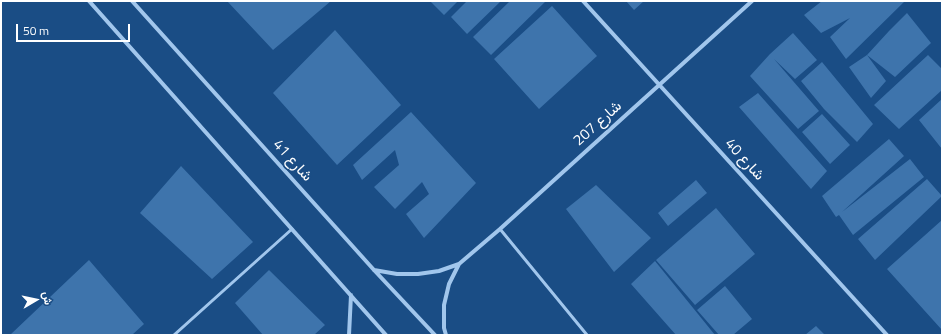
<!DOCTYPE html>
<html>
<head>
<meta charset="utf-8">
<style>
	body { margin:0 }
	#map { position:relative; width:943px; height:336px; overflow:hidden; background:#1a4d85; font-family:"Titillium Web",Vazirmatn,sans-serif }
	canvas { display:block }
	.frame { position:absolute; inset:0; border:2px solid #fff; pointer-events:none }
	.north { position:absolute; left:16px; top:280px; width:40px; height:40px; -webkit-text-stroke:3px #1a4d85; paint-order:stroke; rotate:81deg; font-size:11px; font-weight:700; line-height:16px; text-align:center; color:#fff }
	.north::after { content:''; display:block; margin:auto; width:14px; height:18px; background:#fff; clip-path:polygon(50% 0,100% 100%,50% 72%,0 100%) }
	.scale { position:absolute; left:16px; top:24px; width:114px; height:18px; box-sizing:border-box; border:2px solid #fff; border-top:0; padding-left:5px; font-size:12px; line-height:14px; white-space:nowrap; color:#fff; -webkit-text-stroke:3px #1a4d85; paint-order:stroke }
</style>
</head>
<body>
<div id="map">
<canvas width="943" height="336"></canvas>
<div class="frame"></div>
<div class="north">ش</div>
<div class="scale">50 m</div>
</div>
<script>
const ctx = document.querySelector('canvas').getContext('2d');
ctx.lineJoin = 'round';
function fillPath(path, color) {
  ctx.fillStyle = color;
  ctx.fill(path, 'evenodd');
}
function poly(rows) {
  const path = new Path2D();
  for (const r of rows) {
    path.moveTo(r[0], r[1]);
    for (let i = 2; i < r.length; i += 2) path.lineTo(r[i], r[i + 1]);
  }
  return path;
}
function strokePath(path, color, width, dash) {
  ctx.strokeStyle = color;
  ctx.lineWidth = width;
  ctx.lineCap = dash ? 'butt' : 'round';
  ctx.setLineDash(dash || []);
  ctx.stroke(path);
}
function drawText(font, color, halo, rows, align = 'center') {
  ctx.font = font + ' "Titillium Web",Vazirmatn,sans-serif';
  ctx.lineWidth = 3.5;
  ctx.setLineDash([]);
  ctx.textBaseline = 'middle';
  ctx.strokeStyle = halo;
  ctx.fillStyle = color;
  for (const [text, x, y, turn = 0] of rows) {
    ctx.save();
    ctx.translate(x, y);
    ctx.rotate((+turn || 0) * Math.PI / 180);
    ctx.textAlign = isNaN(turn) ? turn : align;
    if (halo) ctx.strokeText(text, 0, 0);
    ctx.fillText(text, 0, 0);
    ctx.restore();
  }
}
fillPath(poly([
	[227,1,331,1,273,50],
	[430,1,458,1,444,15],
	[467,1,501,1,467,34,451,17],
	[510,1,546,1,491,55,473,37],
	[626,1,644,1,634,10],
	[822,1,905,1,846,59,830,37,850,18,821,33,804,15],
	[552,6,597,56,539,109,494,59],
	[907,13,931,43,895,77,867,55,886,81,871,98,849,67,867,55,889,31],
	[335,30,401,105,337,165,273,93],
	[793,33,817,60,795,79,774,59,819,111,798,129,750,76,770,54],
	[928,55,942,69,942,90,899,129,874,105],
	[822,62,873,124,857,142,824,109,801,81],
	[758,93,827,171,811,189,739,107],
	[942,99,942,149,919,120],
	[411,112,476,183,424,238,406,214,429,194,422,182,395,209,374,187,399,165,395,150,362,180,353,165],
	[822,114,850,145,830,164,802,132],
	[889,139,904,156,842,212,910,159,924,177,853,235,839,215,836,217,822,196],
	[181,166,253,242,212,279,140,213],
	[927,179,942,196,875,260,858,239],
	[696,180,707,193,668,226,658,213],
	[596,185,651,238,614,272,566,209],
	[716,208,755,254,695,305,656,260],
	[942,220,942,330,887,269],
	[89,260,144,324,132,335,10,335],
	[655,261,715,335,676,335,631,284],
	[269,270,325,325,314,335,263,335,235,303],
	[725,286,752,319,733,335,719,335,697,310],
	[816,326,825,335,805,335]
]), '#3e74ac');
strokePath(poly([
	[500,229,587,335],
	[174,335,292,229]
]), '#a1c6ec', 3);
strokePath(poly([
	[89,1,386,335],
	[132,1,374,270,435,335],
	[583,1,887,335],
	[374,270,397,274,418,274,439,271,459,264,500,229,752,1],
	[349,335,351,295],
	[446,335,444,328,444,305,449,284,459,264]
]), '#a1c6ec', 4);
drawText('15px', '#fff', '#1a4d85', [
	["شارع 207",598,124,-42],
	["شارع 40",744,160,48],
	["شارع 41",292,161,48]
]);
</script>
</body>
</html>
